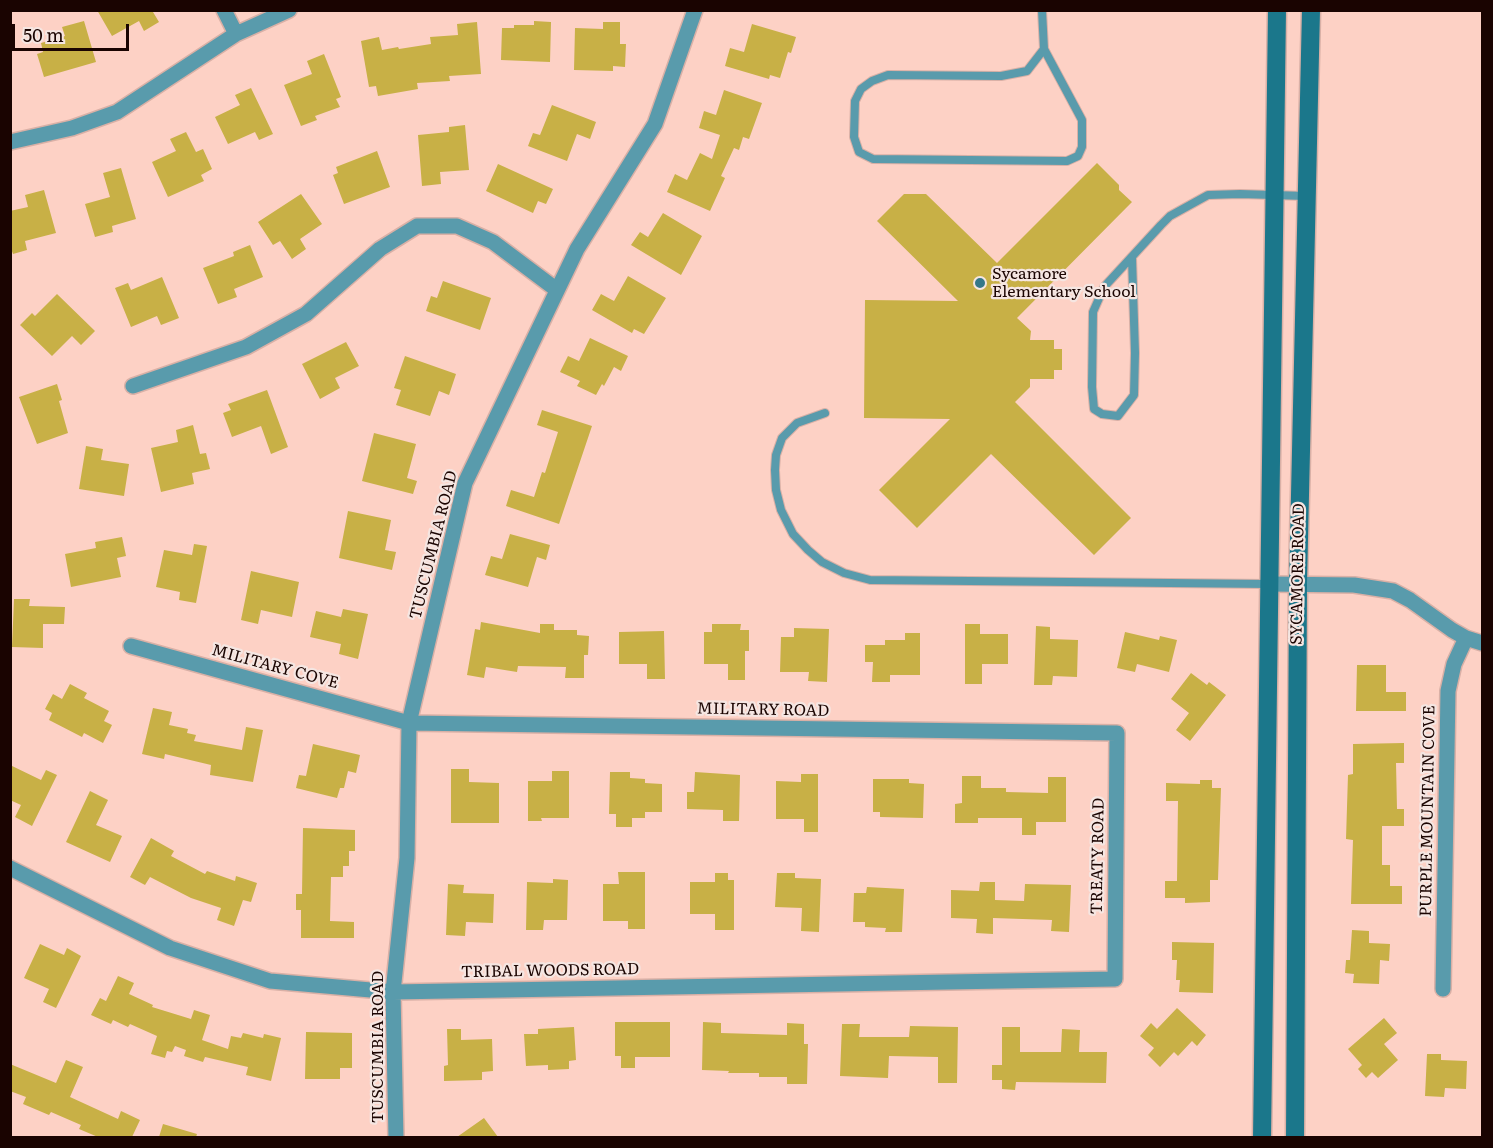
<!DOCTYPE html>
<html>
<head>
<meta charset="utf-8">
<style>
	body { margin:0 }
	#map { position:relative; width:1493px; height:1148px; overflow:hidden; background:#fdd1c5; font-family:Literata,serif }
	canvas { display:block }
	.frame { position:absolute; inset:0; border:12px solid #1a0401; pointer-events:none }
	.scale { position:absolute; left:12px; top:24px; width:117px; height:27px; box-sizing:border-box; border:3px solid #1a0401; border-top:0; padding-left:8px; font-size:18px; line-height:21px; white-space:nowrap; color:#1a0401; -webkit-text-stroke:4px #f5e6e2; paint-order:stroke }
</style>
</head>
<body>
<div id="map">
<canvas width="1493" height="1148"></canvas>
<div class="frame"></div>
<div class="scale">50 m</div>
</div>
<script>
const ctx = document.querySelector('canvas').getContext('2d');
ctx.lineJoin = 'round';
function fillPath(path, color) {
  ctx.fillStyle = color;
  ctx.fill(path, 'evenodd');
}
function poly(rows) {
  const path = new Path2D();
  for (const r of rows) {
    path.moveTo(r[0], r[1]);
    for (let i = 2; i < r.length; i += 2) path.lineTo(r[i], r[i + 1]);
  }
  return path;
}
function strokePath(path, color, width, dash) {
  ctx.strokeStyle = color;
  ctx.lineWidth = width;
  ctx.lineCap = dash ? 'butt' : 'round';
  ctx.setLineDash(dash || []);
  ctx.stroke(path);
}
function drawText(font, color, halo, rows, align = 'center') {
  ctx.font = font + ' Literata,serif';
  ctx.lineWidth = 4.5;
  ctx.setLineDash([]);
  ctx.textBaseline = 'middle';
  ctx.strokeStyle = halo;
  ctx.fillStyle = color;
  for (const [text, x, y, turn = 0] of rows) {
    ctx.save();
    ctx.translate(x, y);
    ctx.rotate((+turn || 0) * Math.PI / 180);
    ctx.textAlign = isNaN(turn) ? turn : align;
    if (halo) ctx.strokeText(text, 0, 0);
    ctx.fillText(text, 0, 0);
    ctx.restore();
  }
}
fillPath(poly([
	[97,10,156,10,153,12,159,22,144,31,139,21,112,36],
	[84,21,96,62,44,77,37,54,43,52,41,43,65,36,62,27],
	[534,21,551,22,550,62,501,60,502,28,514,28,514,25,534,25],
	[477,22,481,74,449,76,450,81,417,83,418,89,378,96,376,86,369,87,361,41,379,37,382,50,398,47,399,49,431,44,430,37,458,35,457,24],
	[603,22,620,22,620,44,626,44,625,67,613,66,613,71,574,70,575,28,603,29],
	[752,24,796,37,791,53,788,52,780,78,770,75,769,79,725,66,730,48,744,52],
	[324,54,341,97,336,99,340,107,315,116,317,120,301,126,284,85,312,74,307,61],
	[251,88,273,134,259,140,255,132,228,144,215,117,240,105,235,95],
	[724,90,762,103,749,139,743,137,739,150,734,148,721,176,725,178,710,211,667,192,675,174,687,180,700,153,712,159,720,135,699,128,704,111,716,115],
	[552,105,596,122,590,139,577,134,567,161,528,146,533,133,540,135],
	[465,125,469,170,440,172,441,184,422,186,418,135,449,132,449,127],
	[186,132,196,152,203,149,212,169,201,175,204,181,168,197,152,162,176,151,170,139],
	[377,151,390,187,344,204,333,175,338,173,336,167],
	[1097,163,1119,185,1119,190,1132,202,1017,318,1031,331,1030,340,1054,340,1054,349,1062,349,1062,370,1054,370,1054,379,1030,379,1030,387,1015,402,1131,518,1094,555,991,454,917,528,879,490,950,419,864,418,865,300,958,301,877,221,904,194,926,194,997,263],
	[498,164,553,189,546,204,538,201,533,213,486,191],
	[121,168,136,219,112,226,113,232,95,237,85,204,110,197,103,173],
	[44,190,56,233,25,241,27,250,13,254,10,246,10,211,28,207,25,195],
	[301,194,322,224,300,239,306,249,292,259,280,241,273,245,258,222],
	[663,213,702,236,681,275,631,245,640,232,648,237],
	[250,245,263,277,234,289,237,297,218,304,203,268,234,256,233,252],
	[628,276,666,298,644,334,634,329,632,333,592,310,601,294,614,301],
	[162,277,179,318,161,325,157,316,131,327,115,288,128,283,131,290],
	[443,281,491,298,480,330,426,311,431,296,437,298],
	[57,294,95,331,81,345,72,336,52,356,20,325,32,313,35,316],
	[590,338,628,356,621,371,614,367,604,386,602,384,596,395,577,386,580,381,560,372,568,356,579,361],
	[346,342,359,366,335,378,340,388,320,399,302,364],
	[405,356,456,374,449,395,439,391,430,416,396,405,401,390,394,388],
	[57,384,62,400,59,401,68,433,37,444,19,397],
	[267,390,288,447,271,454,261,426,232,437,223,413,231,410,228,404],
	[542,410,592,426,559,524,506,506,511,490,534,497,542,472,545,473,558,432,537,425],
	[193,425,200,454,206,453,210,469,192,473,194,484,161,492,151,448,178,442,176,430],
	[374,433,416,444,407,478,417,481,413,494,362,481],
	[86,446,103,449,101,460,129,464,124,496,79,489],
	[348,511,391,520,385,550,396,552,392,570,339,558],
	[510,534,550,545,546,560,537,557,528,587,485,575,491,556,502,559],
	[122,537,126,556,117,558,121,577,71,587,65,554,96,548,95,542],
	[194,544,207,546,196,603,179,600,180,592,156,587,164,550,192,555],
	[251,571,299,582,292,617,261,610,258,624,241,620],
	[14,599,30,599,29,606,65,607,64,624,43,624,43,648,12,647],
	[343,609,368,614,358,659,339,654,341,644,310,637,316,611,341,617],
	[481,622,540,633,540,624,554,624,554,630,577,630,577,635,589,636,588,655,584,655,584,678,565,678,566,667,518,666,517,672,486,667,484,678,467,675,475,629,480,630],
	[712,624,741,624,740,630,749,630,749,651,745,651,745,680,728,680,728,664,704,664,704,632,712,632],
	[965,624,980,624,980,634,1008,634,1008,664,982,664,982,684,965,684],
	[1036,626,1050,627,1050,639,1078,640,1077,677,1053,676,1052,685,1034,685],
	[794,628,829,629,827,682,808,681,809,672,780,672,781,637,794,637],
	[664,631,665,679,647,679,647,664,619,664,619,632],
	[1125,632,1159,640,1160,636,1177,640,1169,672,1137,664,1135,672,1117,668],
	[905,633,920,633,920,675,890,675,890,682,872,682,873,662,865,662,865,645,885,645,885,640,905,640],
	[1357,665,1386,665,1386,692,1406,692,1406,711,1356,711],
	[1191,673,1207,685,1209,682,1226,695,1190,741,1176,730,1189,713,1171,699],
	[70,684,87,693,84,698,109,711,104,721,112,725,103,743,84,733,82,737,49,720,52,713,45,709,53,694,62,699],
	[153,708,172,712,169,725,188,729,187,733,196,735,194,741,242,750,246,727,263,730,253,782,210,775,211,765,165,754,164,759,142,754],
	[1404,743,1404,763,1396,763,1397,809,1404,809,1404,826,1382,826,1382,865,1390,865,1390,886,1402,886,1402,904,1351,904,1353,840,1346,839,1348,775,1353,774,1353,744],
	[313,744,360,755,356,773,348,771,344,788,340,788,337,798,296,788,299,775,306,776],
	[10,765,41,780,46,770,57,775,32,826,15,817,21,805,10,800],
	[451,769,469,769,469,782,499,783,499,823,451,823],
	[552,771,569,771,569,818,541,818,542,821,528,821,528,781,552,781],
	[610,772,630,772,630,778,645,779,645,783,662,784,662,812,645,812,645,818,632,818,632,827,616,827,616,814,609,814],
	[695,772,740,775,739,821,723,821,723,810,687,809,687,792,694,792],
	[801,774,818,774,818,832,804,832,804,819,776,819,776,781,801,782],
	[962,776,981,776,981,788,1006,788,1006,792,1048,793,1048,777,1066,777,1066,822,1036,822,1036,835,1022,835,1022,818,978,818,978,823,955,823,955,804,962,803],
	[873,779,909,779,909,783,924,784,923,818,880,817,880,812,873,812],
	[1200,780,1212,780,1212,788,1221,788,1218,880,1210,880,1210,902,1185,903,1185,898,1165,898,1165,881,1177,881,1178,801,1166,801,1166,783,1200,784],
	[90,791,108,800,96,825,122,836,110,862,66,842],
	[303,828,355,830,355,851,349,851,349,866,343,866,343,877,331,877,330,921,354,922,354,938,301,938,301,910,296,910,296,894,302,894],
	[151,838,174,851,171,856,205,874,207,871,235,881,236,876,257,883,251,902,243,900,234,926,217,920,221,908,191,898,150,877,145,885,130,877],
	[618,872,645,872,645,929,628,929,628,921,603,921,603,884,619,884],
	[715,873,728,873,728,880,734,880,734,930,715,930,715,914,690,914,690,882,715,882],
	[777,873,795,873,795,878,821,879,819,932,801,931,802,908,775,907],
	[553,879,568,880,567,920,544,920,543,930,526,930,527,882,553,883],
	[980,882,995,882,995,900,1024,901,1025,884,1071,885,1069,932,1051,931,1052,920,993,918,993,934,976,933,977,919,951,918,951,890,979,891],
	[448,884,464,885,463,893,494,894,493,923,466,922,465,936,446,935],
	[867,887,904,889,902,932,885,932,886,928,865,927,865,922,853,922,854,893,866,893],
	[1352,930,1369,931,1369,943,1390,944,1389,961,1380,960,1379,984,1353,983,1354,974,1345,973,1346,960,1350,960],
	[1172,942,1214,943,1213,993,1179,992,1180,980,1176,980,1177,960,1172,960],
	[40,944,64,955,67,948,81,956,56,1008,43,1002,49,989,24,978],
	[118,976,134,983,129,994,153,1005,152,1007,191,1019,194,1010,210,1015,202,1040,228,1049,231,1036,241,1038,243,1033,263,1038,264,1034,281,1038,271,1081,246,1075,248,1067,205,1057,203,1062,184,1056,186,1050,175,1046,172,1052,167,1051,165,1058,151,1054,157,1036,130,1024,128,1027,113,1020,111,1024,91,1015,100,998,106,1001],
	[1177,1008,1206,1035,1197,1046,1192,1041,1178,1056,1174,1052,1160,1067,1148,1055,1154,1048,1140,1036,1151,1023,1157,1029],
	[1384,1018,1397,1033,1384,1044,1398,1060,1378,1078,1372,1072,1366,1078,1358,1069,1362,1065,1348,1049],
	[615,1022,670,1022,670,1057,635,1057,635,1068,621,1068,621,1056,615,1056],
	[703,1022,721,1023,721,1033,787,1035,787,1023,804,1024,804,1044,808,1044,807,1084,787,1084,787,1077,759,1077,759,1073,728,1073,729,1071,702,1070],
	[842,1024,860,1024,859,1037,909,1037,910,1026,958,1027,957,1083,938,1083,938,1057,889,1056,888,1078,840,1076],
	[574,1027,576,1060,569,1061,569,1069,548,1070,548,1065,526,1066,524,1034,538,1034,538,1029],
	[1002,1027,1020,1027,1020,1052,1061,1052,1062,1029,1080,1030,1079,1052,1107,1052,1106,1083,1016,1082,1015,1090,1002,1089,1002,1080,992,1080,992,1065,1002,1065],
	[447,1029,461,1029,461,1040,492,1039,493,1071,482,1072,482,1080,444,1081,444,1066,448,1065],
	[306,1032,352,1033,352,1068,340,1068,340,1079,305,1079],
	[1427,1054,1441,1054,1441,1060,1467,1061,1466,1089,1445,1088,1444,1097,1425,1096],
	[66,1060,83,1067,70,1097,118,1119,121,1111,140,1120,132,1137,98,1137,79,1129,81,1125,51,1112,49,1115,23,1104,26,1097,10,1091,10,1064,56,1083],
	[484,1118,498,1137,457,1137],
	[163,1124,197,1134,196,1137,159,1137]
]), '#c8b046');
const lane = poly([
	[1042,10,1044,49,1082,120,1082,147,1078,156,1067,161,873,159,859,152,854,137,855,101,861,89,872,81,888,75,1001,76,1027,71,1044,49],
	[1132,257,1135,353,1134,395,1118,416,1102,414,1094,409,1092,387,1093,312,1104,287,1161,225,1170,216,1208,195,1240,194,1306,196],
	[825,413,797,423,782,438,776,455,775,470,776,490,781,510,793,534,808,550,822,562,844,573,870,580,1269,584]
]);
const street = poly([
	[224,10,236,34],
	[10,142,72,128,117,112,236,34,289,10],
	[133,386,246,347,306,314,380,249,417,226,457,226,493,242,557,290],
	[1269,584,1354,585,1393,591,1410,600,1452,630,1466,638,1482,643],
	[10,868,170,948,270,981,393,992,1115,979,1117,733,409,723,131,646],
	[1443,989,1448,691,1454,664,1466,638],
	[396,1138,393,992,407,858,409,723,465,483,577,249,655,124,695,10]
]);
const secondary = poly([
	[1262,1138,1277,10],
	[1295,1138,1298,583,1311,10]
]);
strokePath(lane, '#d9b0a6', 10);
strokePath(street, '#d9b0a6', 18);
strokePath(secondary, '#d9b0a6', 21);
strokePath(lane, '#599bac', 8);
strokePath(street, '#599bac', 15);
strokePath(secondary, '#1b778b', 18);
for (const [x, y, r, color] of [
	[980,283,6,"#357889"]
]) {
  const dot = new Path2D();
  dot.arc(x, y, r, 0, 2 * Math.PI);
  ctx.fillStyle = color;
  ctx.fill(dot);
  strokePath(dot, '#f5e6e2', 2);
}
drawText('16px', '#1a0401', '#f5e6e2', [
	["Sycamore",992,274],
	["Elementary School",992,292]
], 'left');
drawText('16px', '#1a0401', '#f5e6e2', [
	["TUSCUMBIA ROAD",434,545,-76],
	["SYCAMORE ROAD",1298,574,-89],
	["MILITARY COVE",275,667,15],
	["MILITARY ROAD",763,710,1],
	["PURPLE MOUNTAIN COVE",1428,811,-89],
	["TREATY ROAD",1098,856,-89],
	["TRIBAL WOODS ROAD",550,971,-1],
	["TUSCUMBIA ROAD",378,1047,-90]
]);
</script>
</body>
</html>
